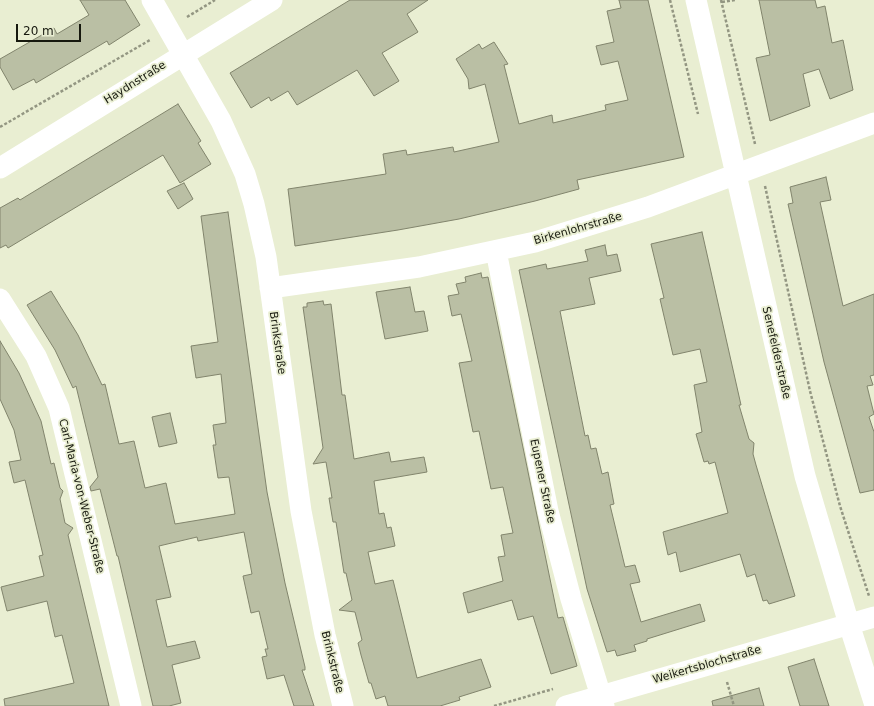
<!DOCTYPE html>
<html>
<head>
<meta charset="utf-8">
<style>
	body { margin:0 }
	#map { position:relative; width:874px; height:706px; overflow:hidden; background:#e9eed2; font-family:"DejaVu Sans",sans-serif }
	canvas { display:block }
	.scale { position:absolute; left:16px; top:24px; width:65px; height:18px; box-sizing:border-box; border:2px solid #16180e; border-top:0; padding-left:5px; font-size:12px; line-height:14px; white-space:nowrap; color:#16180e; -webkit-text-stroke:3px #e9eed2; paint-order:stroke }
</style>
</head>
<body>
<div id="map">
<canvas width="874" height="706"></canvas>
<div class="scale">20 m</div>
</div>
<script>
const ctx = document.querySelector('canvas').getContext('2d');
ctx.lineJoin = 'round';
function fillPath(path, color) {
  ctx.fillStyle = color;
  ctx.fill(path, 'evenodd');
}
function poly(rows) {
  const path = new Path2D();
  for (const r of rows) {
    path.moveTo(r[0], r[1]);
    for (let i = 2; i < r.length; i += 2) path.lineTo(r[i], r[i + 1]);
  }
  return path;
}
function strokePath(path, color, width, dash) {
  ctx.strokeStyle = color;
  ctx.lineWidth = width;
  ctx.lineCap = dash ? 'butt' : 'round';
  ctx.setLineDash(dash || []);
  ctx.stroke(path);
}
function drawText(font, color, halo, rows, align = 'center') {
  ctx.font = font + ' "DejaVu Sans",sans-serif';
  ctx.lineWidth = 3.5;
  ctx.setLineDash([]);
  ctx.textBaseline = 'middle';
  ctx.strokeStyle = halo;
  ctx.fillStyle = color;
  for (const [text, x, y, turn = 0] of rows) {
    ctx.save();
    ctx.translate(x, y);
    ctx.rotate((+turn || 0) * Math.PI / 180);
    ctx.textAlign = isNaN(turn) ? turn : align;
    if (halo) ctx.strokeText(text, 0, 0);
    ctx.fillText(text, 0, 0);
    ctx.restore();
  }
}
const building = poly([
	[80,0,125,0,140,25,109,45,107,41,36,83,34,79,13,90,0,67,0,59,54,28,57,34,89,15,80,0],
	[350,0,428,0,407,14,418,32,382,53,399,81,374,96,357,70,297,105,288,91,271,101,269,97,251,108,230,73,350,0],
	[619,0,648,0,684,157,577,180,579,189,535,201,459,219,398,230,295,246,288,189,386,174,383,154,406,150,407,155,453,147,454,152,499,142,485,84,469,89,468,79,456,59,479,44,482,49,494,42,508,64,504,65,519,124,552,115,553,123,606,110,605,105,628,100,618,61,601,65,596,46,614,42,607,11,621,8,619,0],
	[759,0,815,0,817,8,825,6,832,43,843,40,853,90,830,99,819,69,803,74,810,106,770,121,756,58,770,55,759,0],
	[178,104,201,141,198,143,211,164,180,183,163,155,8,248,6,245,0,248,0,208,18,198,20,200,178,104],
	[826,177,831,200,820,202,843,306,874,294,874,375,870,376,873,385,867,386,874,414,869,417,874,432,874,490,860,493,824,362,788,204,793,203,790,187,826,177],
	[184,183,193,199,178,209,167,191,184,183],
	[228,212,267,492,285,583,305,667,305,670,302,670,314,706,294,706,284,675,267,679,262,657,267,656,265,649,268,649,259,611,251,613,243,576,252,574,244,532,198,541,197,537,159,546,171,597,156,600,167,647,195,641,200,658,172,665,181,703,169,706,153,706,118,556,117,556,100,489,91,491,90,487,98,477,76,386,73,388,55,350,27,305,51,291,78,335,102,385,105,384,119,444,134,441,145,488,166,483,175,524,235,514,229,477,218,478,213,445,216,445,213,425,226,423,221,374,196,378,191,346,218,342,201,216,228,212],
	[702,232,741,405,739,405,749,439,754,443,753,454,756,465,795,596,769,604,767,600,763,601,755,574,747,577,740,554,680,572,676,552,668,555,663,532,728,513,715,462,709,464,708,461,704,462,696,434,702,432,694,385,707,382,700,349,673,355,660,299,664,298,651,244,702,232],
	[605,245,607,256,617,254,621,271,589,278,595,304,560,311,585,436,588,435,591,449,596,448,602,474,608,472,614,504,610,505,625,567,635,565,640,582,630,584,641,622,700,604,705,621,647,639,647,641,634,645,636,651,617,656,615,650,607,652,587,589,519,270,546,264,547,269,588,261,585,250,605,245],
	[481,273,482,278,488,277,558,618,563,617,577,666,551,674,533,616,518,620,512,600,468,613,463,593,503,581,498,557,505,556,501,535,513,533,503,487,491,489,479,431,473,432,459,363,472,361,461,314,452,316,448,296,459,294,456,284,466,282,465,277,481,273],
	[410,287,415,312,424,311,428,331,385,339,376,292,410,287],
	[323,301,324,305,331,304,342,395,345,395,354,459,389,452,391,462,424,457,427,472,374,481,379,514,384,513,387,528,391,527,395,546,368,552,375,584,393,580,417,678,481,659,491,687,459,697,460,700,440,706,388,706,385,696,376,699,371,683,369,683,361,655,358,643,362,640,355,612,339,610,352,600,346,573,344,573,336,522,333,522,329,498,332,498,326,462,313,464,323,448,303,307,307,307,307,303,323,301],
	[0,341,19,373,41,421,51,464,54,463,60,488,63,491,60,499,65,523,73,528,68,535,109,706,5,706,4,699,74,683,62,635,55,637,47,601,7,611,1,587,44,576,39,556,43,555,25,480,14,483,9,462,21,460,14,430,0,399,0,341],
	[170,413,177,443,159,447,152,417,170,413],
	[814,659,820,678,829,706,800,706,788,667,814,659],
	[759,688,764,706,713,706,712,701,759,688]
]);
fillPath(building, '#babfa4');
strokePath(building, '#81846c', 1);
strokePath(poly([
	[670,0,698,114],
	[721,0,755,144],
	[722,2,735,0],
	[187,17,215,0],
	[0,127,150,40],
	[765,186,810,391,840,506,869,596],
	[727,682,734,706],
	[494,706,553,689]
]), '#939682', 2.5, [3, 2]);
strokePath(poly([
	[152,0,221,121,245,174,254,204,266,257,301,511,325,635,343,706],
	[696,0,805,476,849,624,874,702],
	[0,168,272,0],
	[496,251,548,511,571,599,604,706],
	[270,288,419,267,535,242,648,207,874,123],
	[0,299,36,356,59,408,131,706],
	[566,706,874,617]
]), '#fff', 21);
drawText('11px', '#16180e', '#e9eed2', [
	["Haydnstraße",135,83,-32],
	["Birkenlohrstraße",578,229,-16],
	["Brinkstraße",277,343,82],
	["Senefelderstraße",776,353,77],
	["Eupener Straße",542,481,78],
	["Carl-Maria-von-Weber-Straße",81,496,76],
	["Brinkstraße",332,662,76],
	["Weikertsblochstraße",707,665,-16]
]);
</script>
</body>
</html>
